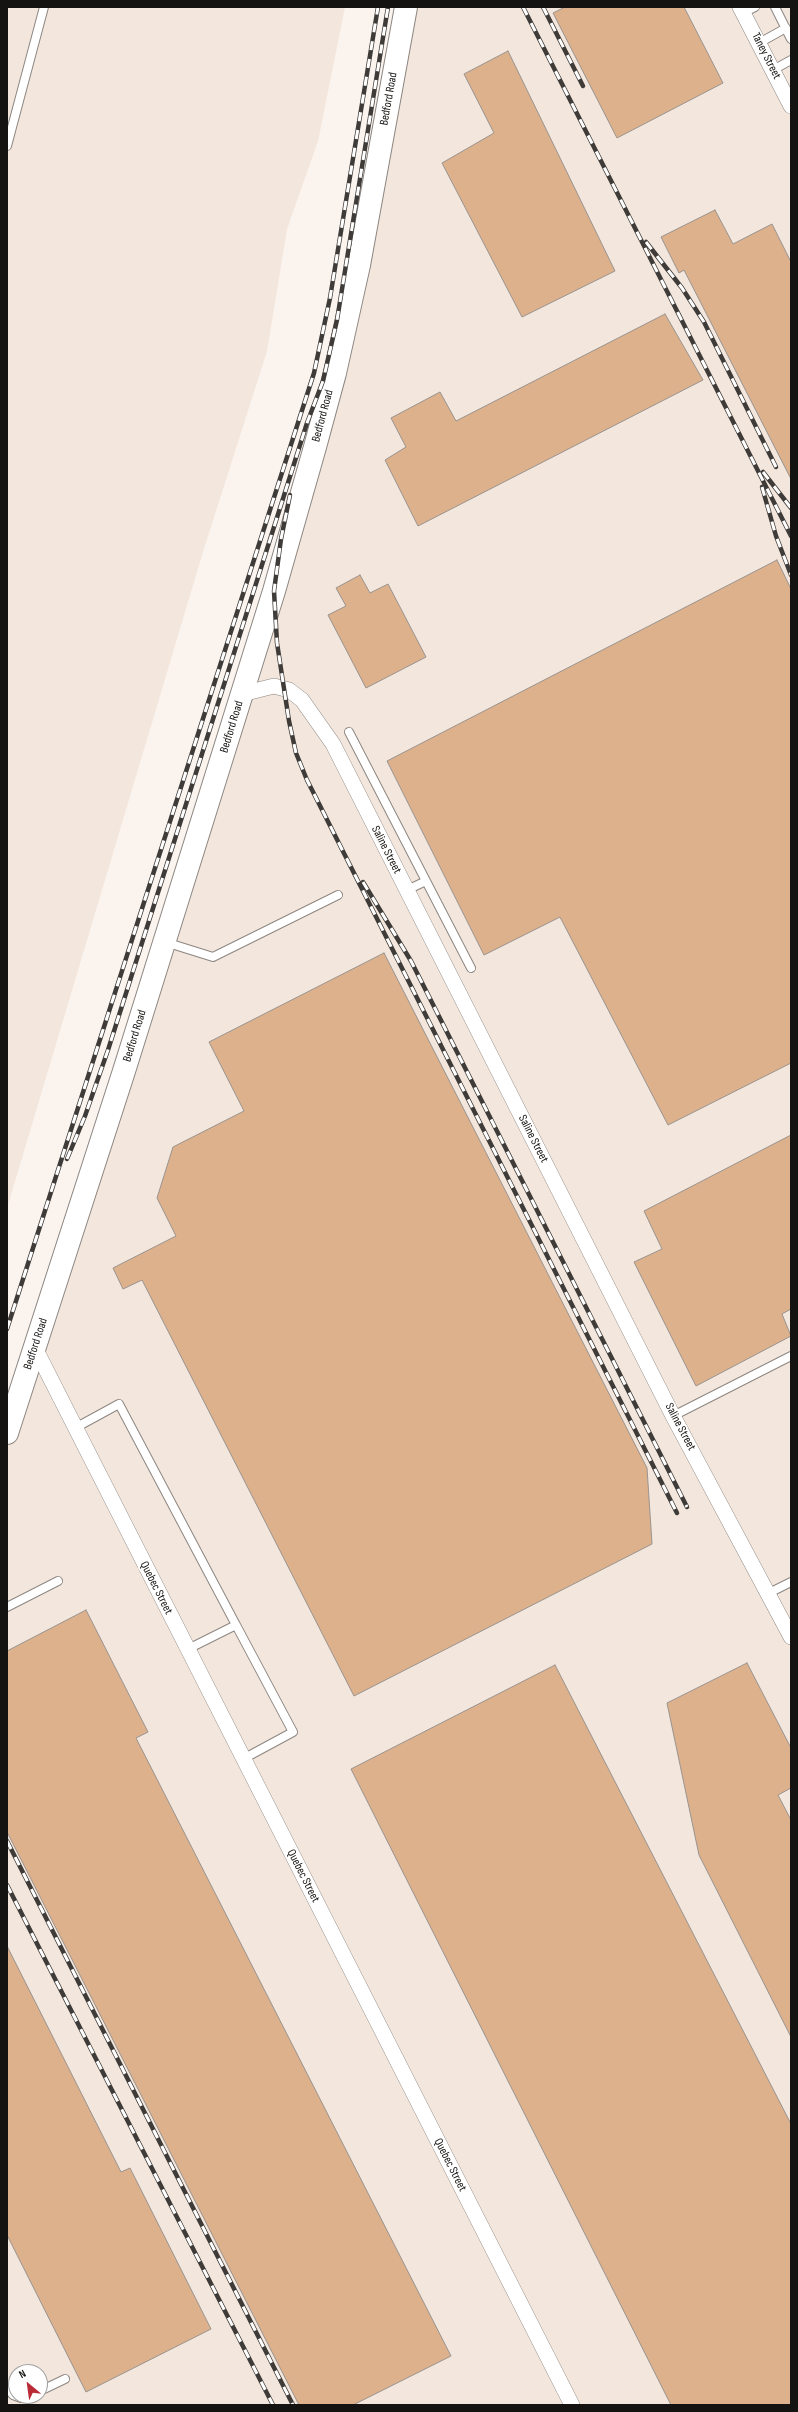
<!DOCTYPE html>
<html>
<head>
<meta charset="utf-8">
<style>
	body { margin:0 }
	#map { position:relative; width:798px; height:2412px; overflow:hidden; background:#faf3ee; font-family:"Sofia Sans Condensed",sans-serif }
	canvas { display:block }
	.frame { position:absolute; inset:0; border:8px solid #151311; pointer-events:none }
	.north { position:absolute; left:8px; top:2364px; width:40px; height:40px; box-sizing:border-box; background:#fff; border:1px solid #a1a1a0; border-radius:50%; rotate:331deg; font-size:11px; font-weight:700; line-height:16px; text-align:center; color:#151311 }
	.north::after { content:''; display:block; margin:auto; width:14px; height:18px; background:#bb2b37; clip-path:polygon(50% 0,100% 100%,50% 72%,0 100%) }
</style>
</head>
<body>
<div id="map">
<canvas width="798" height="2412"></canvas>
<div class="frame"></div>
<div class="north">N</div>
</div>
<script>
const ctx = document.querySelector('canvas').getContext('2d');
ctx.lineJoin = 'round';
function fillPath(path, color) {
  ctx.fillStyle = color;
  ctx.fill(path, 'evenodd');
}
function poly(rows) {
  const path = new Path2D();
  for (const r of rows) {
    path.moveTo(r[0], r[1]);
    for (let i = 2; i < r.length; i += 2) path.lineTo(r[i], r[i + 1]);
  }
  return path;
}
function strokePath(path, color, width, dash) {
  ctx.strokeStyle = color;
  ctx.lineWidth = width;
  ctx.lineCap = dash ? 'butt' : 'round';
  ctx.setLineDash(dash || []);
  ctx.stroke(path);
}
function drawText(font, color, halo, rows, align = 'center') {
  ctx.font = font + ' "Sofia Sans Condensed",sans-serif';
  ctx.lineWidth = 3.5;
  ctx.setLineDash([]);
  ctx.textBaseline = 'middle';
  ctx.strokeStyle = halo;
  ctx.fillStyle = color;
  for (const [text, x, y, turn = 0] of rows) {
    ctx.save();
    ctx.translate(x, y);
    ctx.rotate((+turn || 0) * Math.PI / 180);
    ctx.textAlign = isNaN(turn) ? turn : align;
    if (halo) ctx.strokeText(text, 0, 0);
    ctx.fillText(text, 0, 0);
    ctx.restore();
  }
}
fillPath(poly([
	[7,7,345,7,318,141,287,229,267,351,202,555,7,1208],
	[405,7,791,7,791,2405,7,2405,7,1415,274,591,351,303],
	[16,2372,40,2372,40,2396,16,2396]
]), '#f3e6dc');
const building = poly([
	[565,7,684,7,723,83,617,138,553,13,565,7],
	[508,51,615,271,522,317,442,163,494,133,464,74,508,51],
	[715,210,733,244,772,224,791,262,791,479,684,270,679,273,661,237,715,210],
	[665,314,703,380,418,526,385,460,406,447,391,418,440,392,456,421,665,314],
	[777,560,791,589,791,1063,668,1125,560,917,484,955,387,761,777,560],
	[360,575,370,593,388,584,426,657,366,688,328,615,346,606,336,588,360,575],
	[384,953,647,1468,652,1544,354,1696,142,1280,123,1289,113,1268,176,1236,157,1198,173,1147,244,1111,209,1042,384,953],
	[791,1135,791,1309,782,1314,791,1336,696,1386,634,1262,662,1249,644,1211,791,1135],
	[86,1610,148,1732,136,1738,451,2356,353,2405,299,2405,7,1832,7,1651,86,1610],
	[747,1663,791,1748,791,1788,778,1795,791,1820,791,2037,699,1855,667,1703,747,1663],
	[555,1665,791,2124,791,2405,671,2405,351,1769,555,1665],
	[7,1946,121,2172,130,2168,211,2329,86,2392,7,2235,7,1946]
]);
fillPath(building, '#dcb18c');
strokePath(building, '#9a9490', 1);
const lane = poly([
	[775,7,791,39],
	[743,13,755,7],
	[759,43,786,28],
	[773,70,791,60],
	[7,146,44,7],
	[349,732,471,968],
	[407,890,426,881],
	[165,942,213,957,338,895],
	[673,1416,791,1356],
	[75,1428,119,1404,236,1625,188,1649],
	[769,1593,791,1582],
	[7,1607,58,1581],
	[236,1625,293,1732,243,1759],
	[7,2388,13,2395,21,2398,30,2396],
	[40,2391,65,2379]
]);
const street = poly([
	[740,7,791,106],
	[242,694,274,686,289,690,302,700,333,744,673,1416,791,1637],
	[35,1348,572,2405]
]);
const secondary = poly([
	[7,1433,124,1071,274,591,315,447,335,373,359,265,406,7]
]);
strokePath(lane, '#8c8682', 10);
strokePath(street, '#8c8682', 16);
strokePath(secondary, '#8c8682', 24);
strokePath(lane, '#fff', 8);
strokePath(street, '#fff', 15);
strokePath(secondary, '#fff', 22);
const rail = poly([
	[523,7,791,536],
	[543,7,583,86],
	[646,242,682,288,704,322,776,467],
	[763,472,791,508],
	[762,487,776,536,791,575],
	[290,495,281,539,274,591,277,643,289,721,296,753,307,780,677,1513],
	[363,882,411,961,687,1507],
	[67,1159,85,1116,108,1050,307,423,323,381,337,320,388,7],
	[7,1329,314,373,330,298,378,7],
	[7,1841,293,2405],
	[7,1885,273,2405]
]);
strokePath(rail, '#3e3b38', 4.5);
strokePath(rail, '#fff', 3, [9]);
drawText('12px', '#151311', '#fff', [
	["Taney Street",766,56,63],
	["Bedford Road",389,99,-80],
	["Bedford Road",323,416,-75],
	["Bedford Road",232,727,-73],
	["Saline Street",386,850,63],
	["Bedford Road",135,1036,-73],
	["Saline Street",533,1139,63],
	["Bedford Road",36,1344,-72],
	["Saline Street",680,1427,62],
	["Quebec Street",156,1588,63],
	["Quebec Street",303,1876,63],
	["Quebec Street",450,2165,63]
]);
</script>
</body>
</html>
